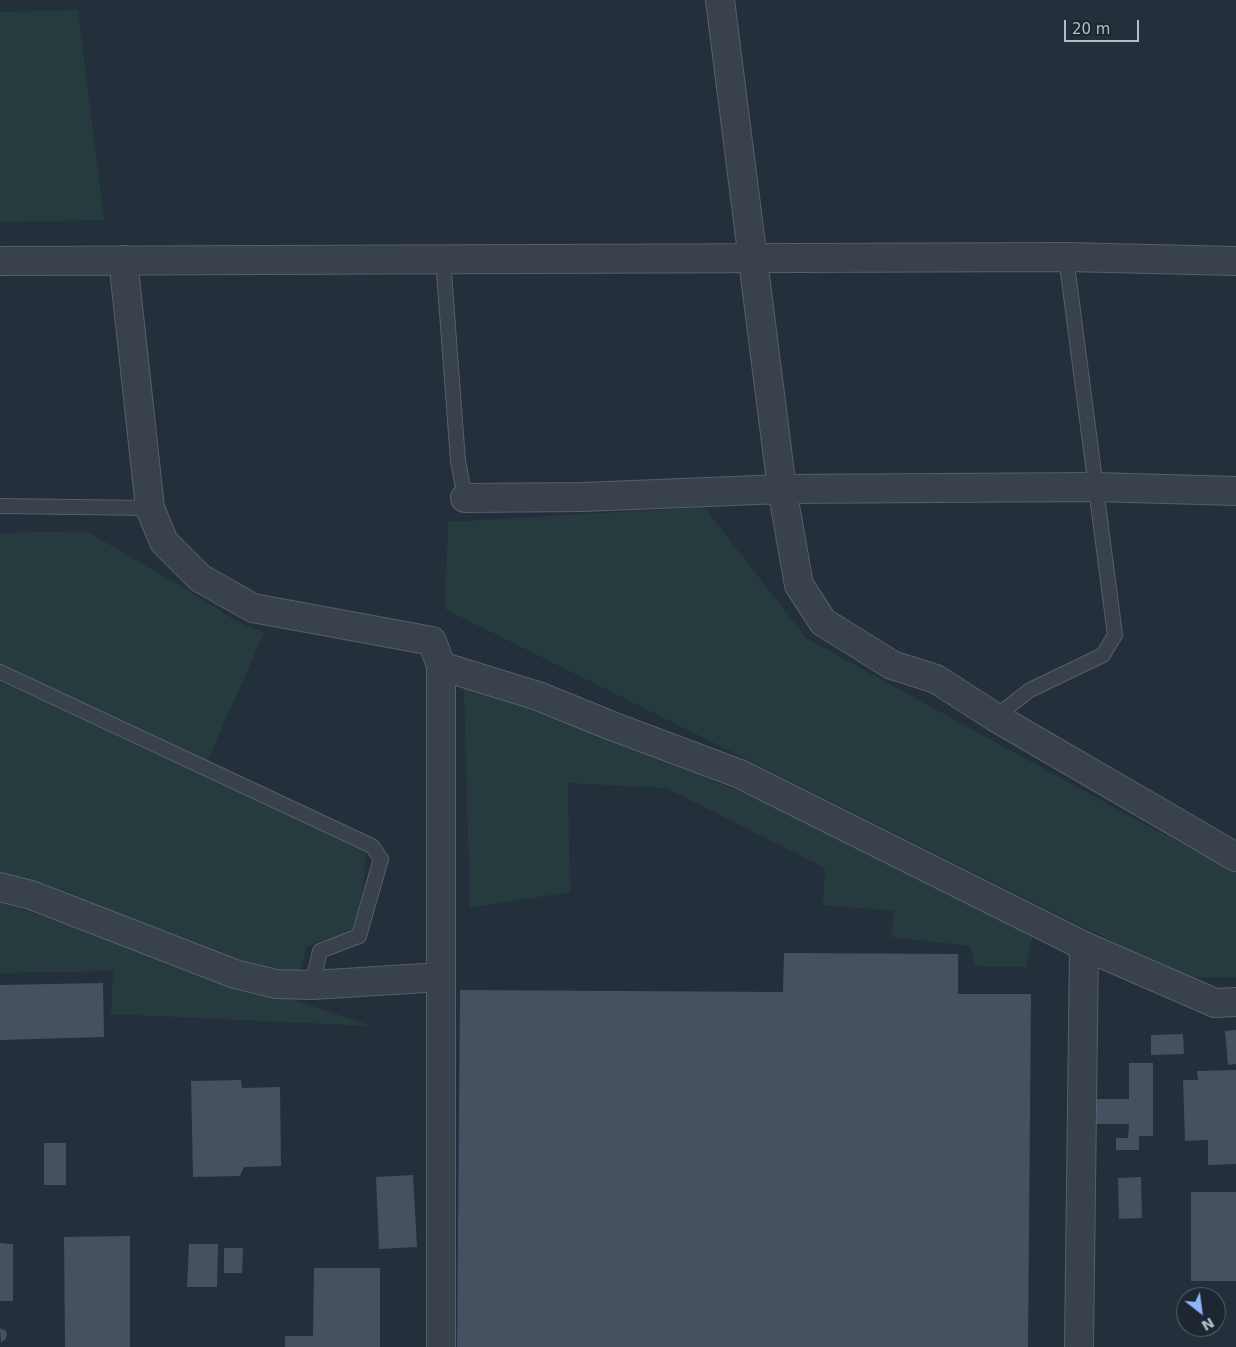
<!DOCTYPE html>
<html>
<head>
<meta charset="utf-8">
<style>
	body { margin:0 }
	#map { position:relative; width:1236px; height:1347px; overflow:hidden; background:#242f3c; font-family:"DejaVu Sans",sans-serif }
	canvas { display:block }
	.north { position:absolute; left:1176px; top:1287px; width:50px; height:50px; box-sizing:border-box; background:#1d2631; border:1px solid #59626d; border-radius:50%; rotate:150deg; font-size:14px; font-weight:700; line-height:20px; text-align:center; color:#b4bcc8 }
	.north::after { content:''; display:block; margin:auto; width:18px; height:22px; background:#8cb6f4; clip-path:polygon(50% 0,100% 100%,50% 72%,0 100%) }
	.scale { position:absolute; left:1064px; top:20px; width:75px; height:22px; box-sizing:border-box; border:2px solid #b4bcc8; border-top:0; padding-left:6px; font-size:15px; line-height:18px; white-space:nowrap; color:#b4bcc8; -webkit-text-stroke:4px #1d2631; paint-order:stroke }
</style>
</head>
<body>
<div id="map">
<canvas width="1236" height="1347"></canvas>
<div class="north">N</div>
<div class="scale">20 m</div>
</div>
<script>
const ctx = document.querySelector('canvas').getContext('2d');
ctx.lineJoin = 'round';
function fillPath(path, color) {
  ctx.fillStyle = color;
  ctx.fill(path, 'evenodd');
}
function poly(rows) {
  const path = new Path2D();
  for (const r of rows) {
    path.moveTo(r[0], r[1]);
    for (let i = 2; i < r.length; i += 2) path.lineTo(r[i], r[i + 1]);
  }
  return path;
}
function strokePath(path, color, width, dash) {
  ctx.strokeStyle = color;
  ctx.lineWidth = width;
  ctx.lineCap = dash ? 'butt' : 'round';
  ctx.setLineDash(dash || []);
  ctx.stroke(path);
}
fillPath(poly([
	[78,10,104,220,0,222,0,12],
	[704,507,806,638,1135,819,1226,867,1236,869,1236,977,1184,977,445,609,448,522],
	[86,531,179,585,238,622,264,633,206,764,0,670,0,533],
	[0,682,86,718,366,851,359,929,307,946,300,972,242,970,0,881],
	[477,684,779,808,1033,933,1026,967,975,966,970,946,891,937,894,911,823,905,825,868,666,788,568,783,570,892,470,908,464,688],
	[0,902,372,1026,111,1014,113,971,0,973]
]), '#263b3d');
fillPath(poly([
	[784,953,958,954,958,994,1031,994,1028,1347,457,1347,460,990,783,992],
	[103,983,104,1037,0,1040,0,985],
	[1236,1030,1236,1064,1228,1065,1225,1031],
	[1183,1034,1184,1054,1151,1055,1151,1035],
	[1129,1063,1153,1063,1153,1136,1139,1136,1139,1150,1116,1150,1116,1138,1128,1138,1129,1124,1094,1124,1094,1099,1129,1099],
	[1236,1070,1236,1164,1208,1165,1208,1140,1185,1141,1183,1080,1198,1080,1197,1071],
	[241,1080,242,1088,280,1087,281,1166,244,1167,240,1176,193,1177,191,1081],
	[44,1143,66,1143,66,1185,44,1185],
	[413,1175,417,1247,379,1249,376,1177],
	[1141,1177,1142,1218,1119,1219,1118,1178],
	[1191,1192,1236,1192,1236,1281,1191,1281],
	[130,1236,130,1347,65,1347,64,1237],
	[0,1243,13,1244,13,1301,0,1301],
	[189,1244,218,1244,217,1287,187,1287],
	[224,1248,243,1248,242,1273,224,1273],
	[314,1268,380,1268,380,1347,285,1347,285,1336,313,1336],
	[0,1328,6,1331,7,1335,5,1340,1,1342]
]), '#455160');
const service = poly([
	[443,259,458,461,465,498],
	[0,506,150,508],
	[0,672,372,846,381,859,359,936,320,951,312,985],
	[995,717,1030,690,1103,655,1115,635,1066,257]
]);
const minor = poly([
	[720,0,782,489,799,585,823,622,892,665,936,679,995,717,1236,857],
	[123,260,150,508,164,542,200,578,253,608,432,641,441,666,441,1347],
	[0,261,1066,257,1236,261],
	[465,498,583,497,782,489,1095,487,1236,491],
	[441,666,538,696,612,726,740,774,1084,946,1215,1003,1236,1002],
	[0,887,31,895,235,974,276,984,312,985,441,977],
	[1079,1347,1084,946]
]);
strokePath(service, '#565f6a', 16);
strokePath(minor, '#565f6a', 30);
strokePath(service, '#38414c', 14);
strokePath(minor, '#38414c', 28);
</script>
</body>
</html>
